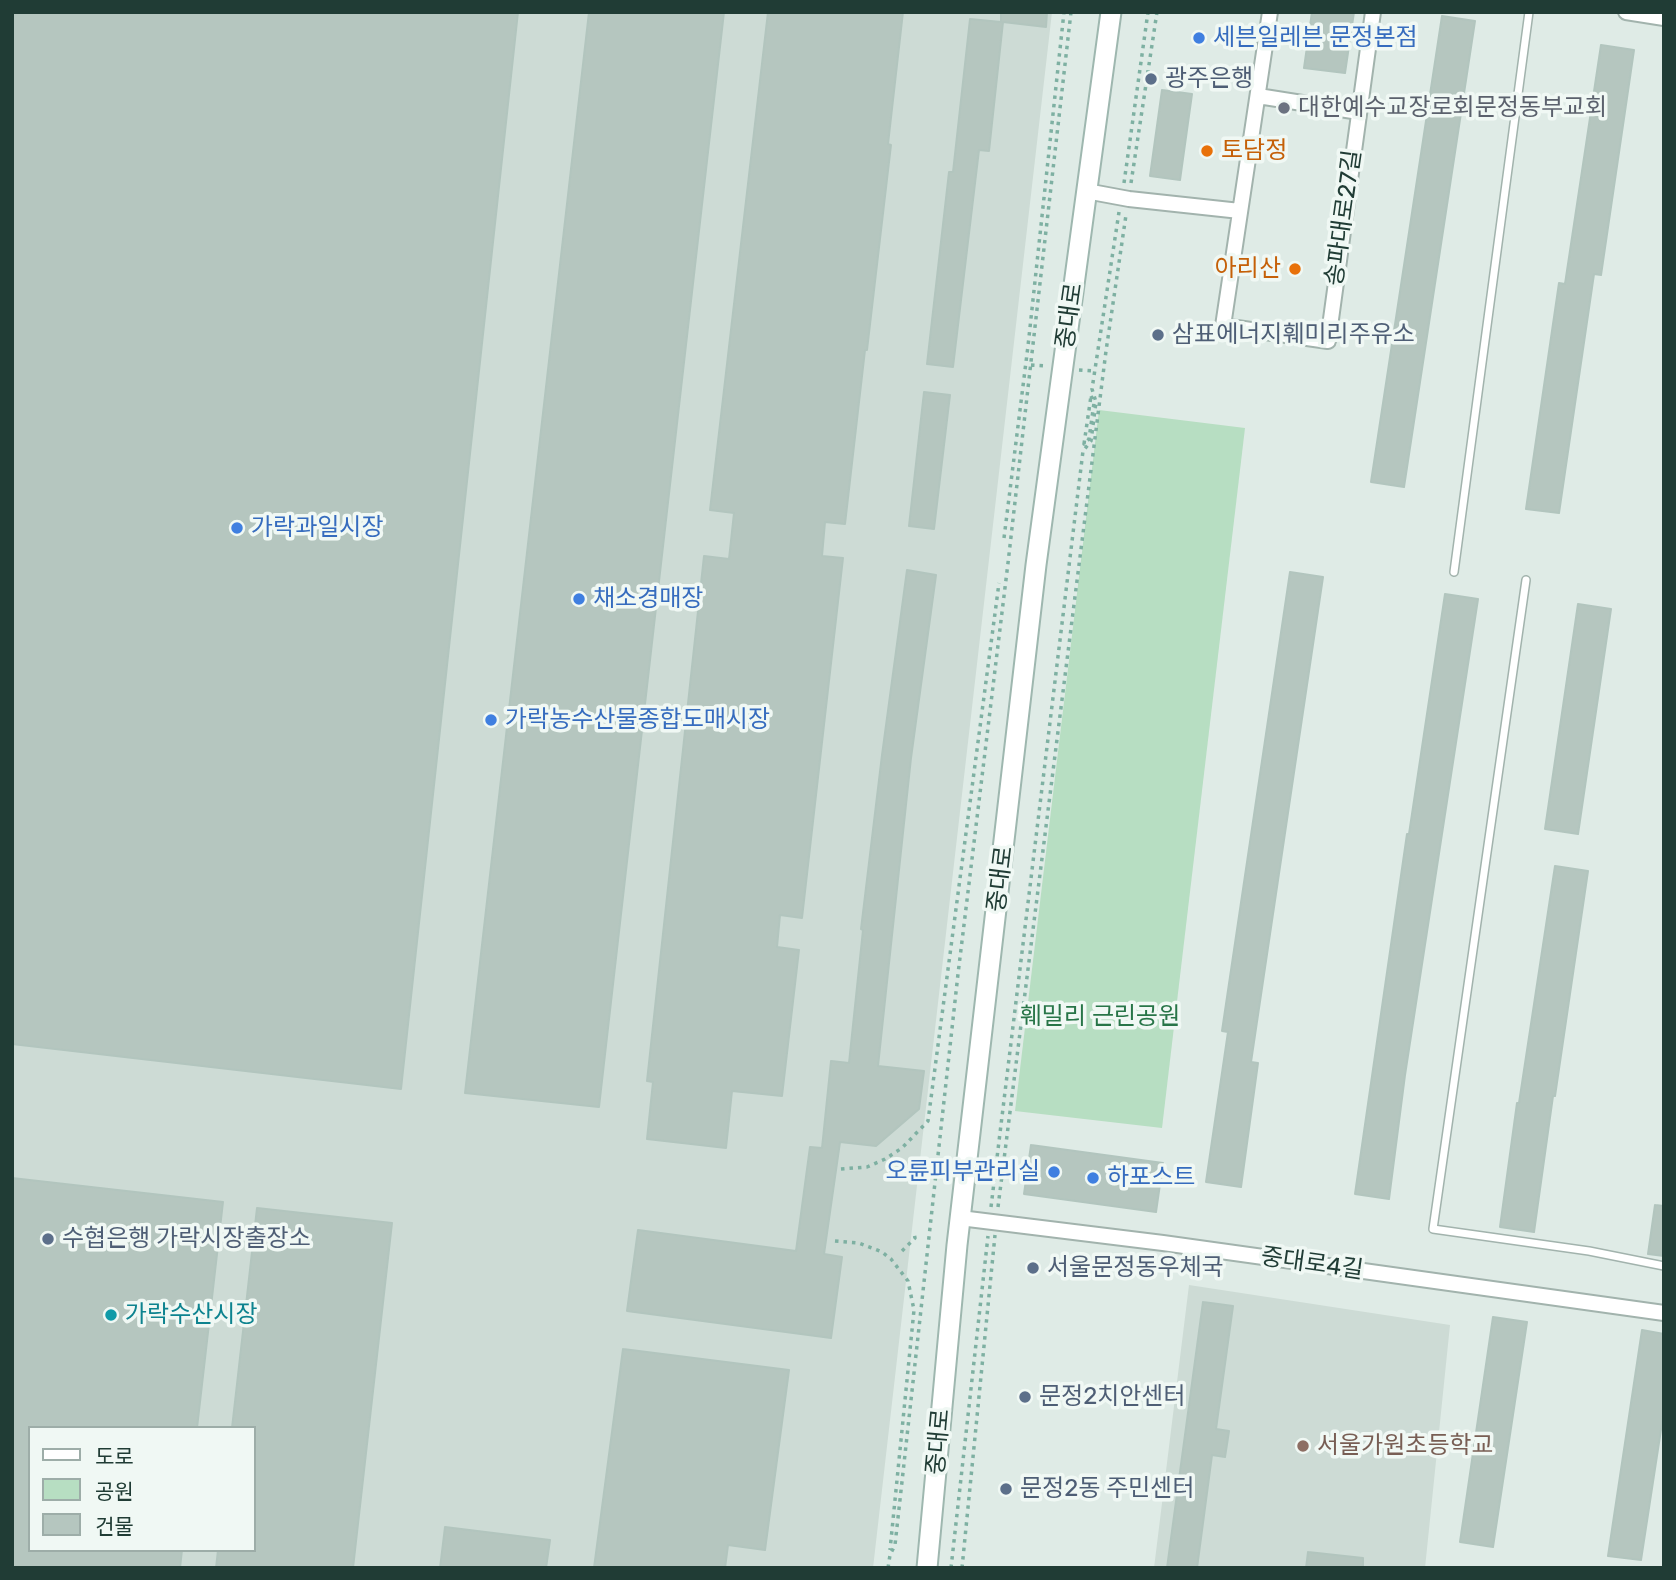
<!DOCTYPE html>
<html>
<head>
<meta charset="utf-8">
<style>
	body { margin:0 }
	#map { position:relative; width:1676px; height:1580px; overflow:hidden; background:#dfebe6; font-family:Rubik,"Noto Sans KR",sans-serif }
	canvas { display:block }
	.frame { position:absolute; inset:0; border:14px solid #203c35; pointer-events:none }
	.legend { position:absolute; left:28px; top:1426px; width:228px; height:126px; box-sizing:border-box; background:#f0f8f4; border:2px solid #9dada8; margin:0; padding:9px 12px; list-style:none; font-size:21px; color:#203c35 }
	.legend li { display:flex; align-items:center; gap:14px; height:35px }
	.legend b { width:35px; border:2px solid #9dada8 }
</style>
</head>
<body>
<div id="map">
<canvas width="1676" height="1580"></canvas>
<div class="frame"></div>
<ul class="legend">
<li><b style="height:9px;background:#fff"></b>도로</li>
<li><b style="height:19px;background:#b7dec2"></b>공원</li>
<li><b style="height:19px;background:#b5c6bf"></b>건물</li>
</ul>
</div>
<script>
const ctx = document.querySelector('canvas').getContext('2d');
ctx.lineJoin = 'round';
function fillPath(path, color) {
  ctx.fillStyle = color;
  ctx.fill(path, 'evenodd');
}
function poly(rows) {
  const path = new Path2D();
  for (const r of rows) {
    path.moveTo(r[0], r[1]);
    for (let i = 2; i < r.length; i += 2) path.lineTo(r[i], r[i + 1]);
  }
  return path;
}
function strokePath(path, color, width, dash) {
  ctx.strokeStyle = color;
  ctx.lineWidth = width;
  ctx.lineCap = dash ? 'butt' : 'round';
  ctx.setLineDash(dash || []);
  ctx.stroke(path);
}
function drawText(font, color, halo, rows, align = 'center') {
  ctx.font = font + ' Rubik,"Noto Sans KR",sans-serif';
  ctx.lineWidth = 7;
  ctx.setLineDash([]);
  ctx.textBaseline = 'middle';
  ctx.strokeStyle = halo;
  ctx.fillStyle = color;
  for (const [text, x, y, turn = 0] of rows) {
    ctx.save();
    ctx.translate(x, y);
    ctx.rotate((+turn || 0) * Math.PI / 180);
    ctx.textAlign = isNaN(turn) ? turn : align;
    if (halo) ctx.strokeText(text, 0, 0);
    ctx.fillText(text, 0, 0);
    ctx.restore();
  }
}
fillPath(poly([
	[12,12,1052,12,873,1568,12,1568],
	[30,1428,254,1428,254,1550,30,1550],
	[1189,1285,1450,1325,1425,1568,1154,1568]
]), '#cddbd5');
fillPath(poly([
	[1099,410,1245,428,1162,1128,1015,1111]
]), '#b7dec2');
const building = poly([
	[12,12,518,12,401,1089,12,1044,12,12],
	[589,12,724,12,599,1107,465,1093,589,12],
	[768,12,903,12,888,144,891,145,867,350,865,350,845,524,825,522,822,556,843,558,802,918,780,915,777,947,799,950,782,1096,732,1091,726,1148,647,1139,653,1082,647,1081,704,556,729,559,734,513,710,510,768,12],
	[1001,12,1047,12,1046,27,1003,22,989,151,979,150,953,367,927,364,949,172,953,172,970,19,1001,22,1001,12],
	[1312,12,1354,12,1345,73,1304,68,1312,12],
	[1442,16,1475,21,1404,487,1371,482,1442,16],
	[1601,45,1634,50,1601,275,1594,274,1559,513,1526,509,1559,283,1565,284,1601,45],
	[1162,90,1192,94,1180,180,1150,176,1162,90],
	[924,392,950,395,934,529,909,526,924,392],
	[907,570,936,575,911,758,878,1066,924,1071,919,1109,876,1146,840,1142,824,1254,842,1257,831,1338,627,1311,638,1230,796,1251,810,1147,822,1148,831,1061,849,1063,863,930,861,929,882,755,907,570],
	[1290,572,1323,577,1251,1062,1258,1063,1241,1187,1206,1182,1228,1032,1222,1031,1290,572],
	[1445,594,1478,599,1405,1075,1389,1199,1355,1194,1407,834,1409,834,1445,594],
	[1578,604,1611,609,1578,834,1545,829,1578,604],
	[1555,866,1588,871,1555,1096,1553,1096,1534,1232,1500,1227,1517,1103,1519,1103,1555,866],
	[1031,1145,1163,1163,1156,1212,1024,1194,1031,1145],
	[12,1178,223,1202,197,1428,30,1428,30,1550,182,1550,180,1568,12,1568,12,1178],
	[1655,1205,1664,1206,1664,1256,1648,1254,1655,1205],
	[257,1208,392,1223,353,1568,216,1568,218,1550,254,1550,254,1428,232,1428,257,1208],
	[1203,1302,1233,1306,1216,1429,1229,1431,1225,1457,1212,1455,1197,1568,1167,1568,1203,1302],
	[1493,1317,1527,1322,1493,1547,1460,1542,1493,1317],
	[1642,1330,1664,1334,1664,1410,1641,1560,1608,1556,1642,1330],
	[623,1349,789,1370,765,1550,728,1545,725,1568,594,1568,623,1349],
	[445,1527,550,1540,546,1568,440,1568,445,1527],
	[1308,1552,1363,1558,1363,1568,1306,1568,1308,1552]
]);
fillPath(building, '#b5c6bf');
strokePath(building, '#b2c5be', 2);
const lane = poly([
	[1454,572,1529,12],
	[1526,580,1433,1229,1589,1251,1664,1266]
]);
const street = poly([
	[1270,12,1223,326,1328,341,1373,12],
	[1626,12,1664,18],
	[1258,96,1359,112],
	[1086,191,1129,199,1240,211],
	[960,1218,1163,1243,1664,1313]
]);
const secondary = poly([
	[927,1568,957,1245,1036,565,1111,12]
]);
strokePath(lane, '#a2b3ad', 10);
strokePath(street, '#a2b3ad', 18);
strokePath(secondary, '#9eb7af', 23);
strokePath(poly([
	[1124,183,1148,12],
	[1131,183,1157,12],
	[1031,365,1047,366],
	[1079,370,1094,371],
	[1091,396,1094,403,1089,439,1084,444,1091,396],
	[1004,538,1028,346,1064,12],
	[913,1166,920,1175,919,1181],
	[841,1169,867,1167,885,1159,902,1148,928,1121,999,583],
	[991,1207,1083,451,1091,441,1096,402,1092,389,1119,212],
	[998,1207,1106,351,1126,215],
	[835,1241,859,1243,882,1252,891,1259,908,1281,914,1310,890,1550],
	[902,1251,915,1238,914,1233],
	[888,1568,890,1555,895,1545,958,974,1008,563,1071,12],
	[951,1568,988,1236],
	[962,1568,995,1235]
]), '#7eb0a2', 3.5, [3.5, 5]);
strokePath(lane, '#fff', 7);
strokePath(street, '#fff', 14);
strokePath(secondary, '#fff', 19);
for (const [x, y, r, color] of [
	[1199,38,7,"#3f7fe0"],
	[1151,79,7,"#5c6f8a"],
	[1284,108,7,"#6b7280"],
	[1207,151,7,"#e8710a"],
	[1295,269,7,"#e8710a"],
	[1158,335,7,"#5c6f8a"],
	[237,528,7,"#3f7fe0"],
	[579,599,7,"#3f7fe0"],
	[491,720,7,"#3f7fe0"],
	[1054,1172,7,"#3f7fe0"],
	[1093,1178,7,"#3f7fe0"],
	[48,1239,7,"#5c6f8a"],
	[1033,1268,7,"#5c6f8a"],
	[111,1315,7,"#0f9aa8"],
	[1025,1397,7,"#5c6f8a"],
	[1303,1446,7,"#8d6e63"],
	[1006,1489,7,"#5c6f8a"]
]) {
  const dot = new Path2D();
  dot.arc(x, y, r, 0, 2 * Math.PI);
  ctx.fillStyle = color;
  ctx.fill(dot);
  strokePath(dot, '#f0f8f4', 2.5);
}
drawText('24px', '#366cbe', '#f0f8f4', [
	["세븐일레븐 문정본점",1213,38],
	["가락과일시장",251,528],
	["채소경매장",593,599],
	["가락농수산물종합도매시장",505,720],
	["오륜피부관리실",1040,1172,"right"],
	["하포스트",1107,1178]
], 'left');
drawText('24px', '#4e5e75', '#f0f8f4', [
	["광주은행",1165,79],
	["삼표에너지훼미리주유소",1172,335],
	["수협은행 가락시장출장소",62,1239],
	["서울문정동우체국",1047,1268],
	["문정2치안센터",1039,1397],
	["문정2동 주민센터",1020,1489]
], 'left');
drawText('24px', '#5b616d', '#f0f8f4', [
	["대한예수교장로회문정동부교회",1298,108]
], 'left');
drawText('24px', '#c56008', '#f0f8f4', [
	["토담정",1221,151],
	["아리산",1281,269,"right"]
], 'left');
drawText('24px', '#203c35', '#f0f8f4', [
	["송파대로27길",1344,218,-82],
	["중대로",1070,316,-82],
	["중대로",1001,879,-83],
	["중대로4길",1312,1264,8],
	["중대로",939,1442,-85]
]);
drawText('24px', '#287548', '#f0f8f4', [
	["훼밀리 근린공원",1100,1017]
]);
drawText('24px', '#0d838f', '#f0f8f4', [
	["가락수산시장",125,1315]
], 'left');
drawText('24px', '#785e54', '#f0f8f4', [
	["서울가원초등학교",1317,1446]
], 'left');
</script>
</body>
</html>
